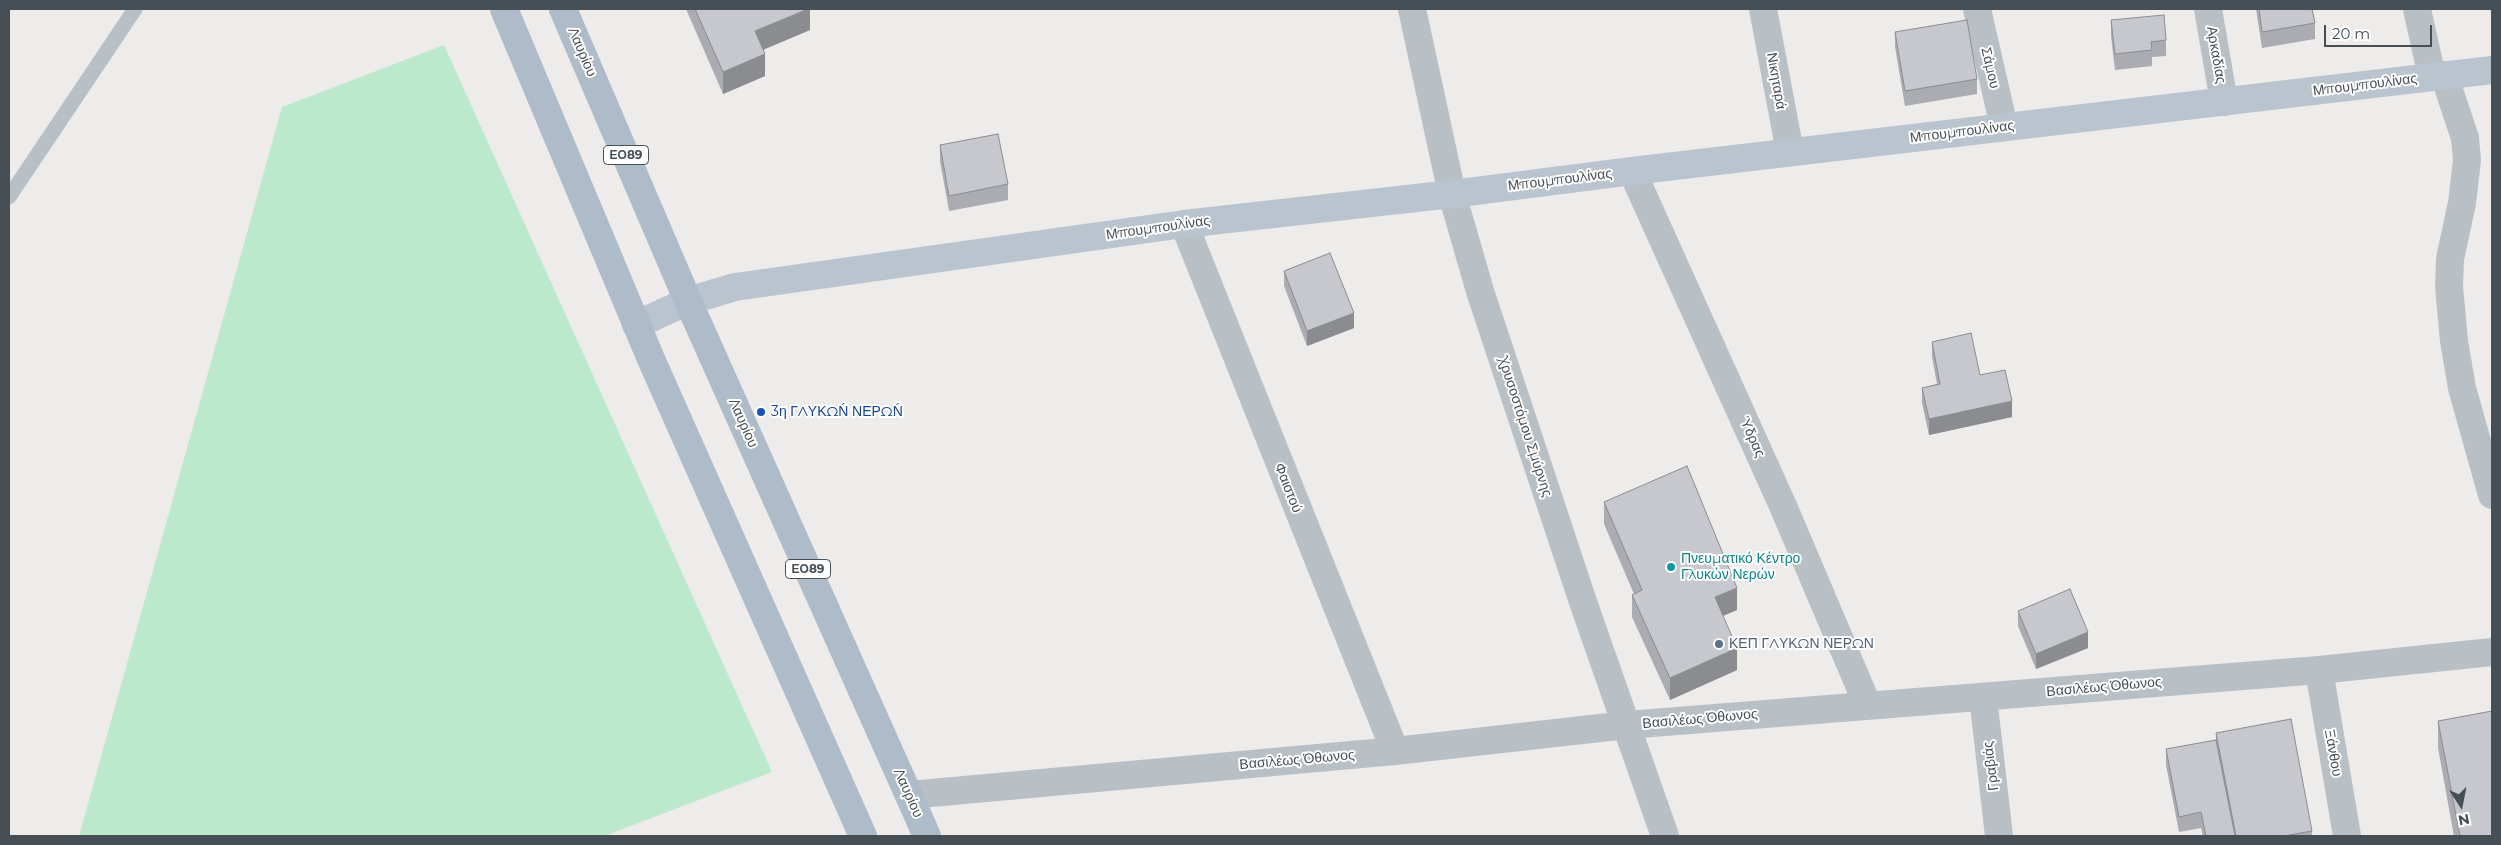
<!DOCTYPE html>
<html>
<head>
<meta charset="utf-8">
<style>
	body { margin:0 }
	#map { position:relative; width:2501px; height:845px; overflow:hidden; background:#eeebeb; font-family:Montserrat,sans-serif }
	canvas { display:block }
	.frame { position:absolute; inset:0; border:10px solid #464f56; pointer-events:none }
	.north { position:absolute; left:2436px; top:780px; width:50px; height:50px; -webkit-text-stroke:4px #fff; paint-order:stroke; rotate:169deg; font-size:14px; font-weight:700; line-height:20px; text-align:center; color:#464f56 }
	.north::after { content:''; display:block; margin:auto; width:18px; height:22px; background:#464f56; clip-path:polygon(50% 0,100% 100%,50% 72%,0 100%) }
	.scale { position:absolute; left:2324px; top:25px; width:108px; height:22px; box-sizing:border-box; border:2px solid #464f56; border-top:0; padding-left:6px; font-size:15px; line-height:18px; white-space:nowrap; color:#464f56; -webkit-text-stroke:4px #fff; paint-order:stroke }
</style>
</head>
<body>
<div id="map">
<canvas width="2501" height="845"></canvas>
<div class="frame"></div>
<div class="north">N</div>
<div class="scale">20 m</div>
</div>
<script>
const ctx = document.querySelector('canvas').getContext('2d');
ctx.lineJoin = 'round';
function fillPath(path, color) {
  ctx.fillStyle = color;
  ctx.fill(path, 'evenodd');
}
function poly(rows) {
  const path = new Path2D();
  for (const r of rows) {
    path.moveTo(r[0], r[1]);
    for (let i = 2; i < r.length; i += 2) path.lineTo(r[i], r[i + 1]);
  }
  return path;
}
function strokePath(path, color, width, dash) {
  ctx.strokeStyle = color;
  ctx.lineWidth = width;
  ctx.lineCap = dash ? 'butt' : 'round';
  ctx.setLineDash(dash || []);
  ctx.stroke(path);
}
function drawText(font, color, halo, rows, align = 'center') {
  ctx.font = font + ' Montserrat,sans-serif';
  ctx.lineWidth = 4;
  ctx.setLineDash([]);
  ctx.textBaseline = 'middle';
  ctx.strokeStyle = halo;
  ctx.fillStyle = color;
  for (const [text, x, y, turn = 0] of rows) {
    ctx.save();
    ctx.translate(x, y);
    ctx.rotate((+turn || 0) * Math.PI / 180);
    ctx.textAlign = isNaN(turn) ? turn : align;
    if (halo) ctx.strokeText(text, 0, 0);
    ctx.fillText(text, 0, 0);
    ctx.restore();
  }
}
fillPath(poly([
	[444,45,772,772,604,836,79,836,282,107]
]), '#bce9cc');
strokePath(poly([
	[9,197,135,9]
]), '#b8c0c6', 15);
strokePath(poly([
	[1412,9,1452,194,1480,291,1582,599,1665,836],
	[1763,9,1790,152],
	[1977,9,2004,127],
	[2208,9,2224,102],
	[2417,9,2432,77],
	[2444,75,2465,138,2467,160,2462,203,2450,259,2449,286,2454,341,2462,388,2492,495],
	[1632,171,1783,506,1868,706],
	[1184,224,1395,751],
	[2319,670,2347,836],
	[1983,697,1999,836],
	[909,795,1395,751,1627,725,2319,670,2492,652]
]), '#b8c0c6', 28);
strokePath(poly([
	[636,325,688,301,735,287,1184,224,1452,194,1632,171,2492,70]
]), '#bac4ce', 28);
strokePath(poly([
	[504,9,651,359,863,836],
	[563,9,688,301,927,836]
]), '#adbcc8', 28);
fillPath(poly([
	[686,9,810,9,810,30,763,50,765,76,723,94],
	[2256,9,2312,9,2315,23,2315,39,2262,48],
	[2111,20,2166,40,2166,56,2152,57,2152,66,2115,70,2111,36],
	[1895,32,1977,79,1977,94,1905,106,1895,47],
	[940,145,1008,184,1008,200,949,211,940,161],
	[1284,271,1354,328,1307,346,1284,286],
	[1932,342,1980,375,2012,417,1929,435,1922,403,1922,388,1937,384,1932,357],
	[1604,502,1737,610,1723,616,1737,670,1670,700,1632,617,1632,595,1634,594,1604,524],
	[2018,611,2088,648,2036,669,2018,626],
	[2438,721,2492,836,2454,836,2438,748],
	[2216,733,2312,831,2312,836,2203,836,2201,828,2179,832,2166,765,2166,749,2216,740]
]), '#aaacb1');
fillPath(poly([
	[808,9,810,9,810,30,755,53,755,31],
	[765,54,765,76,723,94,723,72],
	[1354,313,1354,328,1307,346,1307,331],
	[2012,401,2012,417,1929,435,1929,419],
	[1737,588,1737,610,1715,619,1715,597],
	[2088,632,2088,648,2036,669,2036,654],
	[1737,648,1737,670,1670,700,1670,678]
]), '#8b8c90');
const building = poly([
	[695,9,808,9,755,31,765,54,723,72,695,9],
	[2259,9,2312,9,2315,23,2262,32,2259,9],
	[2164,15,2166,40,2151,42,2152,50,2115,54,2111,20,2164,15],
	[1967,20,1977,79,1905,91,1895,32,1967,20],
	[998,134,1008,184,949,196,940,145,998,134],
	[1330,253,1354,313,1307,331,1284,271,1330,253],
	[1971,333,1980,375,2005,370,2012,401,1929,419,1922,388,1940,384,1932,342,1971,333],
	[1687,466,1737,588,1715,597,1737,648,1670,678,1632,595,1642,590,1604,502,1687,466],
	[2070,589,2088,632,2036,654,2018,611,2070,589],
	[2492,711,2492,836,2460,836,2438,721,2492,711],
	[2291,719,2312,831,2284,836,2236,836,2216,733,2291,719],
	[2216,740,2235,836,2206,836,2201,812,2179,817,2166,749,2216,740]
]);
fillPath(building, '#c6c8ce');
strokePath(building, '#8b8c90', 1);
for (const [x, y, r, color] of [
	[761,412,5,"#1a4fb4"],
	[1671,567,5,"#0f9aa8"],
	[1719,644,5,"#5c6f8a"]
]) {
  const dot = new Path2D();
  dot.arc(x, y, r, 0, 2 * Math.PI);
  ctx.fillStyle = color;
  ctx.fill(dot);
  strokePath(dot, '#fff', 2);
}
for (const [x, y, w] of [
	[626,155,45],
	[808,569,45]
]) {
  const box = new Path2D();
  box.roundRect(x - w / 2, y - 9.5, w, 19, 4);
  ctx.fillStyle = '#fff';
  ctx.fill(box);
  strokePath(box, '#464f56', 1);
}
drawText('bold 12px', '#464f56', null, [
	["ΕΟ89",626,155],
	["ΕΟ89",808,569]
]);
drawText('14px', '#464f56', '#fff', [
	["Λαυρίου",582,52,67],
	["Αρκαδίας",2216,55,80],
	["Σάμου",1990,68,77],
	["Νικηταρά",1776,81,80],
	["Μπουμπουλίνας",2365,85,-7],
	["Μπουμπουλίνας",1962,132,-7],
	["Μπουμπουλίνας",1560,180,-7],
	["Μπουμπουλίνας",1158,228,-8],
	["Λαυρίου",743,423,66],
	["Χρυσοστόμου Σμύρνης",1525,427,72],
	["Ύδρας",1752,437,66],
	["Φαιστού",1288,488,68],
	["Βασιλέως Όθωνος",2104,687,-5],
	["Βασιλέως Όθωνος",1700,719,-5],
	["Ξάνθου",2333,753,80],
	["Βασιλέως Όθωνος",1297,760,-5],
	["Γραβιάς",1991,766,-97],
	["Λαυρίου",908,793,66]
]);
drawText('14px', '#164399', '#fff', [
	["3η ΓΛΥΚΏΝ ΝΕΡΏΝ",771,412]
], 'left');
drawText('14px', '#0d838f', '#fff', [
	["Πνευματικό Κέντρο",1681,559],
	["Γλυκών Νερών",1681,575]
], 'left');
drawText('14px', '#4e5e75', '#fff', [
	["ΚΕΠ ΓΛΥΚΩΝ ΝΕΡΩΝ",1729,644]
], 'left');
</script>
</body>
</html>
